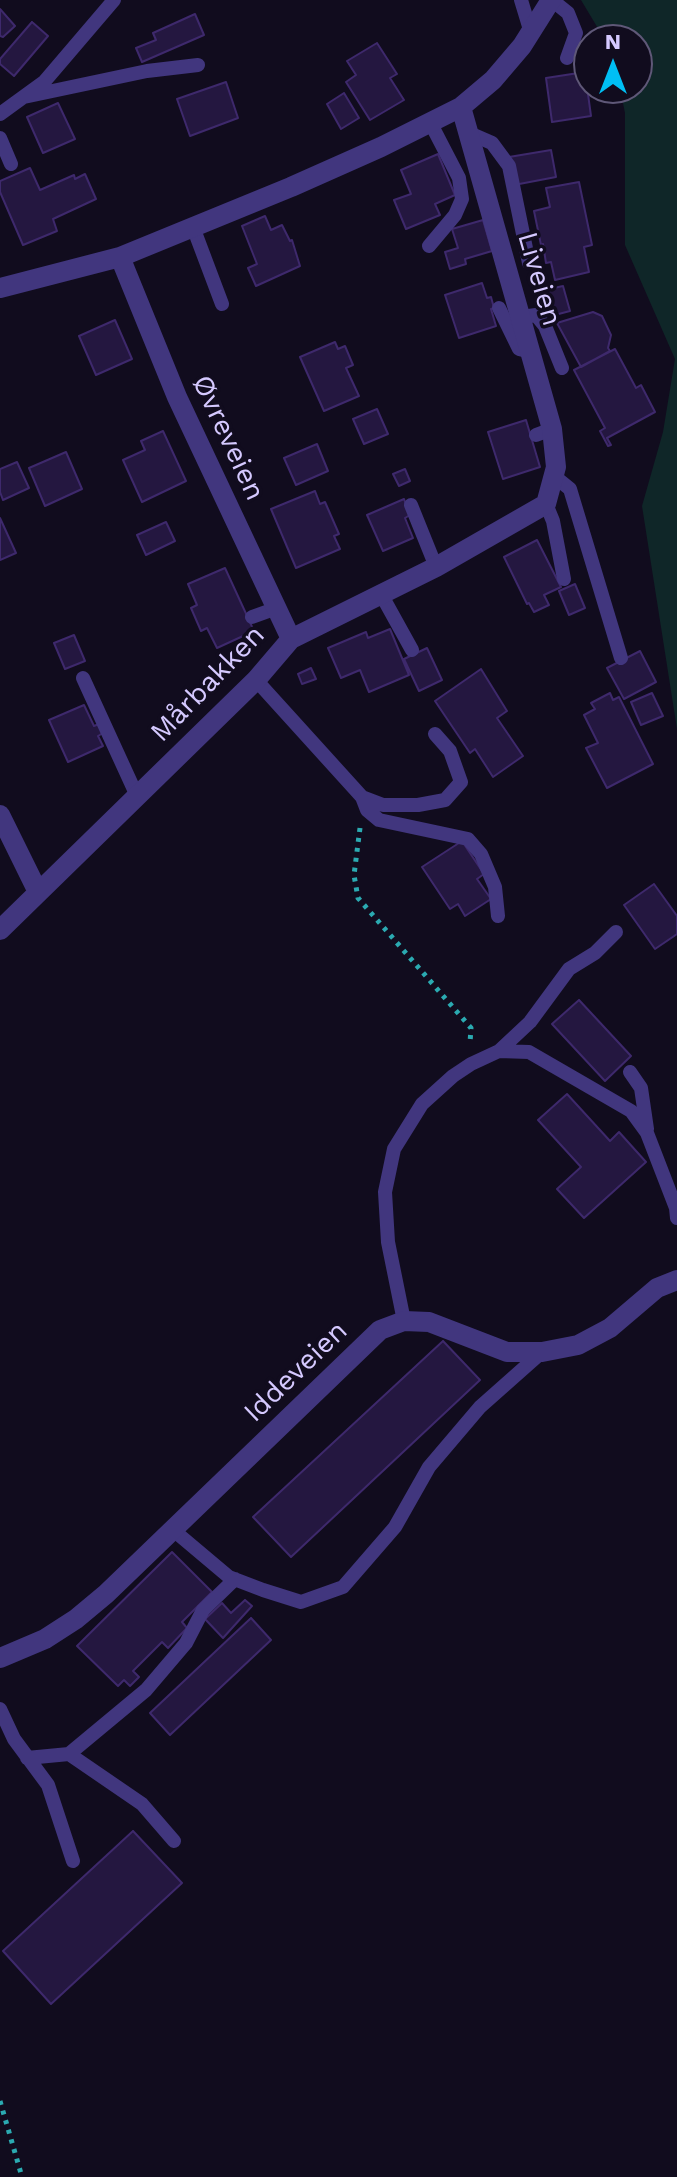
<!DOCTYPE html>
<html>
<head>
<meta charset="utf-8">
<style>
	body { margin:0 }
	#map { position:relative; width:677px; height:2177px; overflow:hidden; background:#110c1e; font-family:"Work Sans",sans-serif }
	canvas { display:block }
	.north { position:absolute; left:573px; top:24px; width:80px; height:80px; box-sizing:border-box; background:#110c1e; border:2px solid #5f5878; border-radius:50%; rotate:0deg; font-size:22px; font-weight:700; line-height:32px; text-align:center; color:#d5c9ff }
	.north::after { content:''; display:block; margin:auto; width:28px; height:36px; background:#00bff4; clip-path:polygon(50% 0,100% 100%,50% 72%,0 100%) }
</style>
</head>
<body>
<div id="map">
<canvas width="677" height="2177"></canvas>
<div class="north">N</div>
</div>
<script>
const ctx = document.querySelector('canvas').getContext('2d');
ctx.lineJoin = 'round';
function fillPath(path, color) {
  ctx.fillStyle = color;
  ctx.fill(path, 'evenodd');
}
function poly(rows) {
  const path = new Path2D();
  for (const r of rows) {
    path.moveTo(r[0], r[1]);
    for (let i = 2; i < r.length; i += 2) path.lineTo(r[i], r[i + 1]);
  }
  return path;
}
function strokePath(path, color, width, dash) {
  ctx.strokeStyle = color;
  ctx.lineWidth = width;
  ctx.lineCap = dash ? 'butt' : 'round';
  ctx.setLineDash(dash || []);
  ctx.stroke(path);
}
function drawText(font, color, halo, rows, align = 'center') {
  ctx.font = font + ' "Work Sans",sans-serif';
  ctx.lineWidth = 7;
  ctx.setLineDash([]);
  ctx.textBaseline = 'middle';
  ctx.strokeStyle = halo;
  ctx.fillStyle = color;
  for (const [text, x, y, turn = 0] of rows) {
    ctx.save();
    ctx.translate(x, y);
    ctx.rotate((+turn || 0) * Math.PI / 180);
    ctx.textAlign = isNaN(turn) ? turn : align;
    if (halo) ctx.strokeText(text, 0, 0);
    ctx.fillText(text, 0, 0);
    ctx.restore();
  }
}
fillPath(poly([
	[581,0,677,0,677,729,642,506,663,432,675,359,625,245,625,113,620,88,637,88,637,40,605,40]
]), '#0f2628');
const building = poly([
	[0,9,15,26,3,37,0,36,0,9],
	[195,14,204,35,142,62,136,48,156,40,153,33,195,14],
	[32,22,48,36,14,76,0,64,0,59,32,22],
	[377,43,397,74,390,78,404,100,370,120,346,82,356,75,347,61,377,43],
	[585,72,591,116,552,122,546,78,585,72],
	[226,82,238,118,190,136,177,99,226,82],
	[344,93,359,118,341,129,327,104,344,93],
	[58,103,75,139,43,153,27,117,58,103],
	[551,150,556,177,514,185,509,157,551,150],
	[438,154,455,195,435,204,440,215,406,229,394,200,411,194,401,170,438,154],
	[30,168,40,190,74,175,75,179,85,174,96,199,53,219,57,231,23,245,0,192,0,181,30,168],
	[579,182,592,245,584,247,589,272,555,280,551,262,546,263,543,244,541,245,534,211,550,207,546,188,579,182],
	[265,216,271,230,282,225,290,241,292,240,300,266,256,286,248,268,257,264,242,226,265,216],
	[483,220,492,251,465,259,466,264,450,269,445,252,458,248,452,229,483,220],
	[482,283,487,298,491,297,494,308,491,309,496,326,459,338,445,295,482,283],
	[563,286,570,311,551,316,545,290,563,286],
	[593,312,602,316,611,335,608,348,610,351,581,367,557,323,593,312],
	[115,320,132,359,96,375,79,336,115,320],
	[335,342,338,349,345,346,353,365,346,368,359,396,324,411,300,357,335,342],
	[615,349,636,388,641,385,655,412,607,438,611,445,608,446,600,431,605,428,574,370,615,349],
	[377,409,388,434,364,444,353,419,377,409],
	[526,420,540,467,503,479,488,432,526,420],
	[163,431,186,481,142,502,123,460,145,450,141,441,163,431],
	[317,444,328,471,296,485,284,458,317,444],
	[66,452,82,489,45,506,29,468,66,452],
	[17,462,29,488,3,500,0,492,0,469,17,462],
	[405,469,410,481,399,486,393,474,405,469],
	[315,491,320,504,325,502,339,534,334,536,340,549,296,568,271,509,315,491],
	[404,499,410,515,405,518,413,538,383,551,367,515,404,499],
	[0,518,16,553,0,560,0,518],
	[166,522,175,541,146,555,137,535,166,522],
	[537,540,561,587,544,595,549,605,534,612,529,603,527,604,504,557,537,540],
	[225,568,254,631,217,648,207,628,201,631,191,608,197,605,188,584,225,568],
	[575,584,585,608,569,615,559,591,575,584],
	[390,629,409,675,369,692,360,670,341,678,328,648,366,632,368,638,390,629],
	[74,635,85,661,65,669,54,643,74,635],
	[427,648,442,680,419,691,404,659,427,648],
	[640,651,656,682,624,699,607,668,640,651],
	[311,668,316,679,302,684,298,674,311,668],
	[481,669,507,711,497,718,523,756,493,777,475,749,470,753,435,701,481,669],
	[610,693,613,700,619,697,653,764,607,788,586,748,598,743,584,715,595,709,591,703,610,693],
	[652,693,663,716,641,725,631,702,652,693],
	[84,705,94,726,99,724,103,733,98,736,103,746,68,762,49,720,84,705],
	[462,841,484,874,477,879,491,899,465,916,458,904,450,909,422,867,462,841],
	[654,884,677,916,677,934,655,949,624,905,654,884],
	[579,1000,631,1056,605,1081,552,1024,579,1000],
	[567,1094,610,1141,619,1132,646,1162,584,1218,557,1189,581,1167,538,1120,567,1094],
	[443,1341,480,1380,291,1557,253,1517,443,1341],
	[172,1552,212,1592,182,1622,187,1628,168,1648,162,1642,133,1671,139,1677,130,1686,124,1680,118,1686,77,1646,172,1552],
	[245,1600,252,1606,223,1638,205,1619,222,1603,231,1613,245,1600],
	[251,1618,271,1640,170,1735,150,1713,251,1618],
	[133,1831,182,1883,51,2004,3,1951,133,1831]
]);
fillPath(building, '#241740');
strokePath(building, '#3e296c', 2);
strokePath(poly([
	[360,828,354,875,358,898,471,1028,470,1043],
	[0,2101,22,2177]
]), '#2baab1', 5, [4, 6]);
strokePath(poly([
	[521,0,531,33],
	[552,0,568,13,576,33,567,58],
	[24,97,147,71,198,65],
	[0,114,44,82,114,0],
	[469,133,492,143,509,166,529,263],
	[0,138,11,164],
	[193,227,222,304],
	[429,246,455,215,462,199,459,178,430,122],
	[499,308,519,349,531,352],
	[521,317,536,315,545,326,562,368],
	[536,435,552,429],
	[554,476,570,489,621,658],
	[546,504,553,521,564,579],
	[411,505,436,567],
	[381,594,412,650],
	[252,617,277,608],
	[83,678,137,796],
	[256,680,362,797,383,805,418,805,445,800,461,782,450,751,435,734],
	[362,797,367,810,379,820,468,839,481,854,495,887,498,916],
	[499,1051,530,1022,569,969,595,953,616,932],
	[630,1072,641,1088,647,1129],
	[404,1321,388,1242,385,1192,394,1149,422,1104,453,1076,471,1064,499,1051,529,1052,631,1111,647,1133,676,1208,677,1218],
	[172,1529,229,1577,263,1590,301,1602,343,1587,395,1527,429,1467,480,1407,542,1352],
	[0,1709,14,1739,48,1785,73,1861],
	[69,1754,142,1804,174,1841],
	[27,1758,69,1754,146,1690,186,1643,203,1610,235,1579]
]), '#41367e', 14);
strokePath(poly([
	[120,257,177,397,291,639],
	[0,288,120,257,291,187,381,147,461,107,493,80,522,46,551,0],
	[0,815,38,892],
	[0,930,256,680,291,639,436,567,546,504,556,467,552,429,461,107],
	[0,1658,45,1639,76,1619,106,1594,380,1330,404,1321,429,1322,507,1352,542,1352,578,1345,610,1328,657,1288,677,1280]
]), '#41367e', 20);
drawText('28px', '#d5c9ff', '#110c1e', [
	["Liveien",539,279,74],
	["Øvreveien",228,438,65],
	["Mårbakken",208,684,-46],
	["Iddeveien",296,1372,-44]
]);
</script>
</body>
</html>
